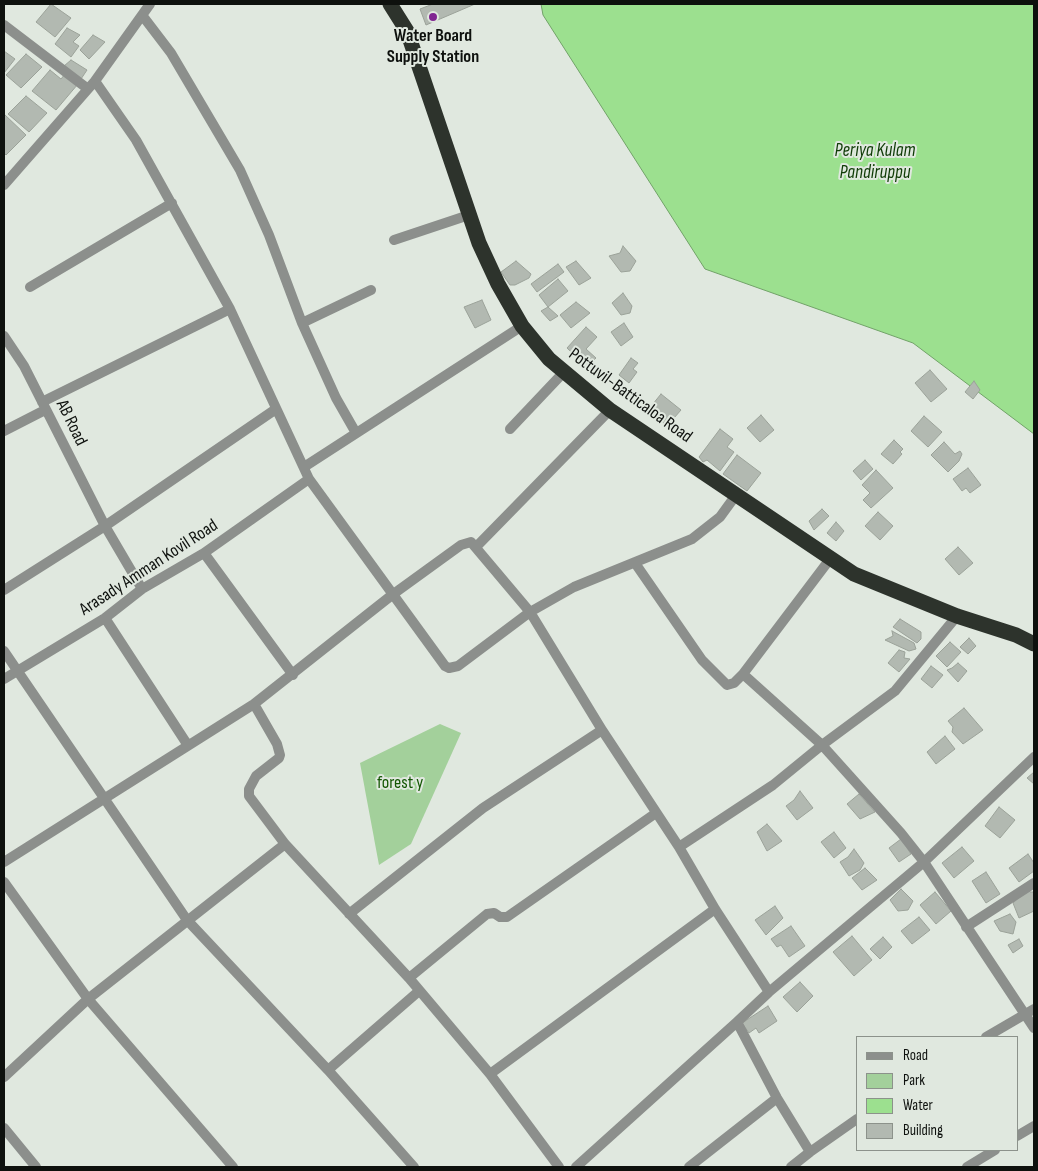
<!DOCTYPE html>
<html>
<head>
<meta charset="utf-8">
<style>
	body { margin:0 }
	#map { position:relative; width:1038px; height:1171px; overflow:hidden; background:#e0e8df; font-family:"Sofia Sans Condensed",sans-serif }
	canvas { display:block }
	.frame { position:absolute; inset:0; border:5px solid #0e110e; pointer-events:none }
	.legend { position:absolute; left:856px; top:1036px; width:162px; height:115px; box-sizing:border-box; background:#e0e8df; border:1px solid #8c928b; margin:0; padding:6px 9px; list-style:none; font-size:15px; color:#0e110e }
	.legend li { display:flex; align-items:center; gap:10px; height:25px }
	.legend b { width:25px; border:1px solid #8c928b }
</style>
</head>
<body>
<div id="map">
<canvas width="1038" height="1171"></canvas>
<div class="frame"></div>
<ul class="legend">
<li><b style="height:6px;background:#8c8f8c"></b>Road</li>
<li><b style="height:14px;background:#a3d09b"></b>Park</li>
<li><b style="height:14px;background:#9ce08f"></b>Water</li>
<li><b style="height:14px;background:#b2b9b1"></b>Building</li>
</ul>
</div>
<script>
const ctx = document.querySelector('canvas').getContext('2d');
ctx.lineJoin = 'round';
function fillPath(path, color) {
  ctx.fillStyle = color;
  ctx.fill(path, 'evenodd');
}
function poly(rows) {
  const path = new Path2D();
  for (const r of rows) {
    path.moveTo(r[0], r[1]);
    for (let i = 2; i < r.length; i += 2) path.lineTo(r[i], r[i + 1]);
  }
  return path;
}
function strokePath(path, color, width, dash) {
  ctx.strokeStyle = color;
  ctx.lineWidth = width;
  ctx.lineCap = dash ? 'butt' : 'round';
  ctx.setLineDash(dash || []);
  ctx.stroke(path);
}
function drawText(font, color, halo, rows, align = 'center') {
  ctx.font = font + ' "Sofia Sans Condensed",sans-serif';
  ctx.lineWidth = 4;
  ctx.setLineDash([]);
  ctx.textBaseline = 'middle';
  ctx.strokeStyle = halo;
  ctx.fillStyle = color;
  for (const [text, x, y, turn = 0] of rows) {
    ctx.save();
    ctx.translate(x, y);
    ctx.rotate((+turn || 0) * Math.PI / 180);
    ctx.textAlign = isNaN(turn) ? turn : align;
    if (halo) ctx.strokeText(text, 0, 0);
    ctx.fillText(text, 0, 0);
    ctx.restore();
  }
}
fillPath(poly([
	[440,724,461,733,411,844,379,865,360,763]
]), '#a3d09b');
const water = poly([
	[541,4,1034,4,1034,434,913,343,705,269,543,15,541,4]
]);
fillPath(water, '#9ce08f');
strokePath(water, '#71a268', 1);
const building = poly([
	[51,4,71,18,55,37,36,22,51,4],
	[433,4,475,4,426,25,420,9,433,4],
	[67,28,80,35,73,42,79,46,71,57,55,44,67,28],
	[93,35,105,42,89,59,80,50,93,35],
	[4,51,15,59,4,73,4,51],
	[26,54,42,67,21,88,6,75,26,54],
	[71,60,87,70,81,79,64,66,71,60],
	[50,70,61,79,65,74,78,84,56,110,32,91,50,70],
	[26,96,47,113,29,132,8,114,26,96],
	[4,114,26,135,6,155,4,153,4,114],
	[623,246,636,261,630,271,621,272,609,256,620,253,623,246],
	[516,261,531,274,529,278,515,285,510,285,501,272,516,261],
	[576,261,591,278,579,285,566,267,576,261],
	[558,264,564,272,537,292,531,284,558,264],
	[558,279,568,291,548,307,539,295,558,279],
	[623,293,632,306,630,313,621,315,612,303,623,293],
	[482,300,491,320,475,328,464,307,482,300],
	[576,302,590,313,571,328,560,315,576,302],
	[548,307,558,316,550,321,541,311,548,307],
	[624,323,633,337,621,346,611,332,624,323],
	[586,327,597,337,586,349,596,358,587,367,567,348,586,327],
	[631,358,638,363,633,369,637,372,629,383,619,375,631,358],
	[930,370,947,389,931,402,915,383,930,370],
	[974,381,980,390,973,399,965,392,974,381],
	[661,394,681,410,667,426,648,410,661,394],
	[761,415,774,430,760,442,747,428,761,415],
	[924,416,942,432,928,447,911,431,924,416],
	[720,429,733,439,727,447,734,452,720,471,707,460,703,462,699,457,720,429],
	[894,440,903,449,900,452,902,454,893,464,881,454,894,440],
	[944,442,955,454,960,451,962,454,959,461,948,472,931,455,944,442],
	[737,455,761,473,747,491,723,474,737,455],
	[865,460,873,469,861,480,853,471,865,460],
	[968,468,981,485,970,493,966,488,962,491,953,479,968,468],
	[876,470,893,488,871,508,863,500,870,493,862,485,876,470],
	[822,509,829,516,814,530,809,521,822,509],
	[878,512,893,526,880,540,865,526,878,512],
	[836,522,844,531,836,541,827,533,836,522],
	[958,547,973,563,959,575,945,559,958,547],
	[900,619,921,632,921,639,917,643,893,627,900,619],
	[892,631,914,643,916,649,909,651,885,640,893,636,892,631],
	[969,638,976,646,968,654,960,647,969,638],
	[950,642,961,652,947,667,936,656,950,642],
	[899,650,905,652,904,658,910,659,899,672,888,663,899,650],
	[958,663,967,671,958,682,947,670,952,668,958,663],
	[931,666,943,675,932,688,921,679,931,666],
	[964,708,983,730,963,744,952,732,953,727,948,721,964,708],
	[945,736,955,749,936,764,927,752,945,736],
	[1034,772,1034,784,1027,778,1034,772],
	[800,791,813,808,797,820,786,806,794,800,800,791],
	[859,794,875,812,860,819,847,804,859,794],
	[999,807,1015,820,1000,838,985,826,999,807],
	[767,824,782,841,767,851,757,832,767,824],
	[834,832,846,848,834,858,821,842,834,832],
	[901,839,911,854,899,862,889,848,901,839],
	[962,847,974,861,954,878,942,863,962,847],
	[854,849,864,863,860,870,849,876,840,862,848,857,854,849],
	[1028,854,1034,863,1034,871,1019,882,1009,868,1028,854],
	[865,868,877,880,862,890,852,878,865,868],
	[986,872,1000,894,986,903,972,881,986,872],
	[901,889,913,901,908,910,898,911,890,900,901,889],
	[1028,889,1030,892,1034,892,1034,911,1019,918,1013,903,1028,889],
	[935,892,951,911,936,924,920,905,935,892],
	[775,906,783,918,766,935,755,920,775,906],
	[1010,914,1016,922,1013,934,1000,931,994,921,1010,914],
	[919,917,930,930,912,944,901,931,919,917],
	[791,926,805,946,789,957,781,945,777,947,771,939,791,926],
	[852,936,872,960,854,976,833,952,852,936],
	[883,937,892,947,880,959,870,949,883,937],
	[1019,939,1023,946,1013,953,1008,945,1019,939],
	[800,982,813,996,797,1012,783,997,800,982],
	[768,1006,777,1021,759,1033,756,1028,749,1033,742,1023,768,1006]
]);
fillPath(building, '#b2b9b1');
strokePath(building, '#9ba299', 1);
strokePath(poly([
	[142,15,171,53,240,170,269,235,302,323,336,398,356,433],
	[4,25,88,89],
	[95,81,136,140,230,309,309,479,445,666,449,668,458,666,530,612,574,587,692,539,720,517,736,495],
	[4,185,95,81,150,4],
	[394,240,469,215],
	[30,287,172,203],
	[302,323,371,290],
	[4,336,24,366,105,526,142,589],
	[42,402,230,309],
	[510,429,563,373],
	[4,431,45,410],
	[304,467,522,326],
	[476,547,610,410],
	[204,553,293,675],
	[635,563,702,660,727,685,734,683,743,674,830,559],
	[4,590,105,526,276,409],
	[105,618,187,744],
	[4,651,187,920,328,1070,414,1167],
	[743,674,822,745,901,833,924,862,1034,1028],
	[4,679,105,618,142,589,204,553,309,479],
	[254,704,277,744,280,755,279,758,256,776,249,789,249,796,285,844,409,978,490,1074,559,1167],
	[679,847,773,785,822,745,895,691,957,616],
	[4,862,254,704,392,595,461,545,471,542,530,612,602,730,679,847,715,909,769,992],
	[4,882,88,999,233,1167],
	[349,914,483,808,602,730],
	[966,927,1034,883],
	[409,978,487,914,494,913,500,917,507,917,656,813],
	[737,1022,769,992,924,862,1034,757],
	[986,1037,1034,1009],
	[328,1070,419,991],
	[490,1074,715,909],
	[4,1077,88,999,285,844],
	[4,1128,36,1167],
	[1017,1136,1034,1126],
	[576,1167,737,1022,777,1098,810,1152,857,1119],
	[689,1167,777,1098],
	[791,1167,810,1152],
	[967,1167,995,1150]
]), '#8c8f8c', 10);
strokePath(poly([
	[390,4,407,31,479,243,498,284,522,326,549,359,610,410,854,574,957,616,1016,635,1034,644]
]), '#2d332c', 15);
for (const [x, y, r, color] of [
	[433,17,5,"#802591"]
]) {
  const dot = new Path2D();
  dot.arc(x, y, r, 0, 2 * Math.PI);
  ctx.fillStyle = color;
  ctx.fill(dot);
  strokePath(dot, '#e0e8df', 2);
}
drawText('bold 18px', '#0e110e', '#e0e8df', [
	["Water Board",433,36],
	["Supply Station",433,57]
]);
drawText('18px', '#0e110e', '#e0e8df', [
	["Pottuvil-Batticaloa Road",630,396,36],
	["AB Road",71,423,64],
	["Arasady Amman Kovil Road",149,568,-33]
]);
drawText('18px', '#145704', '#e0e8df', [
	["forest y",400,783]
]);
drawText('italic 19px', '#0f3c06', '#e0e8df', [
	["Periya Kulam",875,151],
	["Pandiruppu",875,173]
]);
</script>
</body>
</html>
